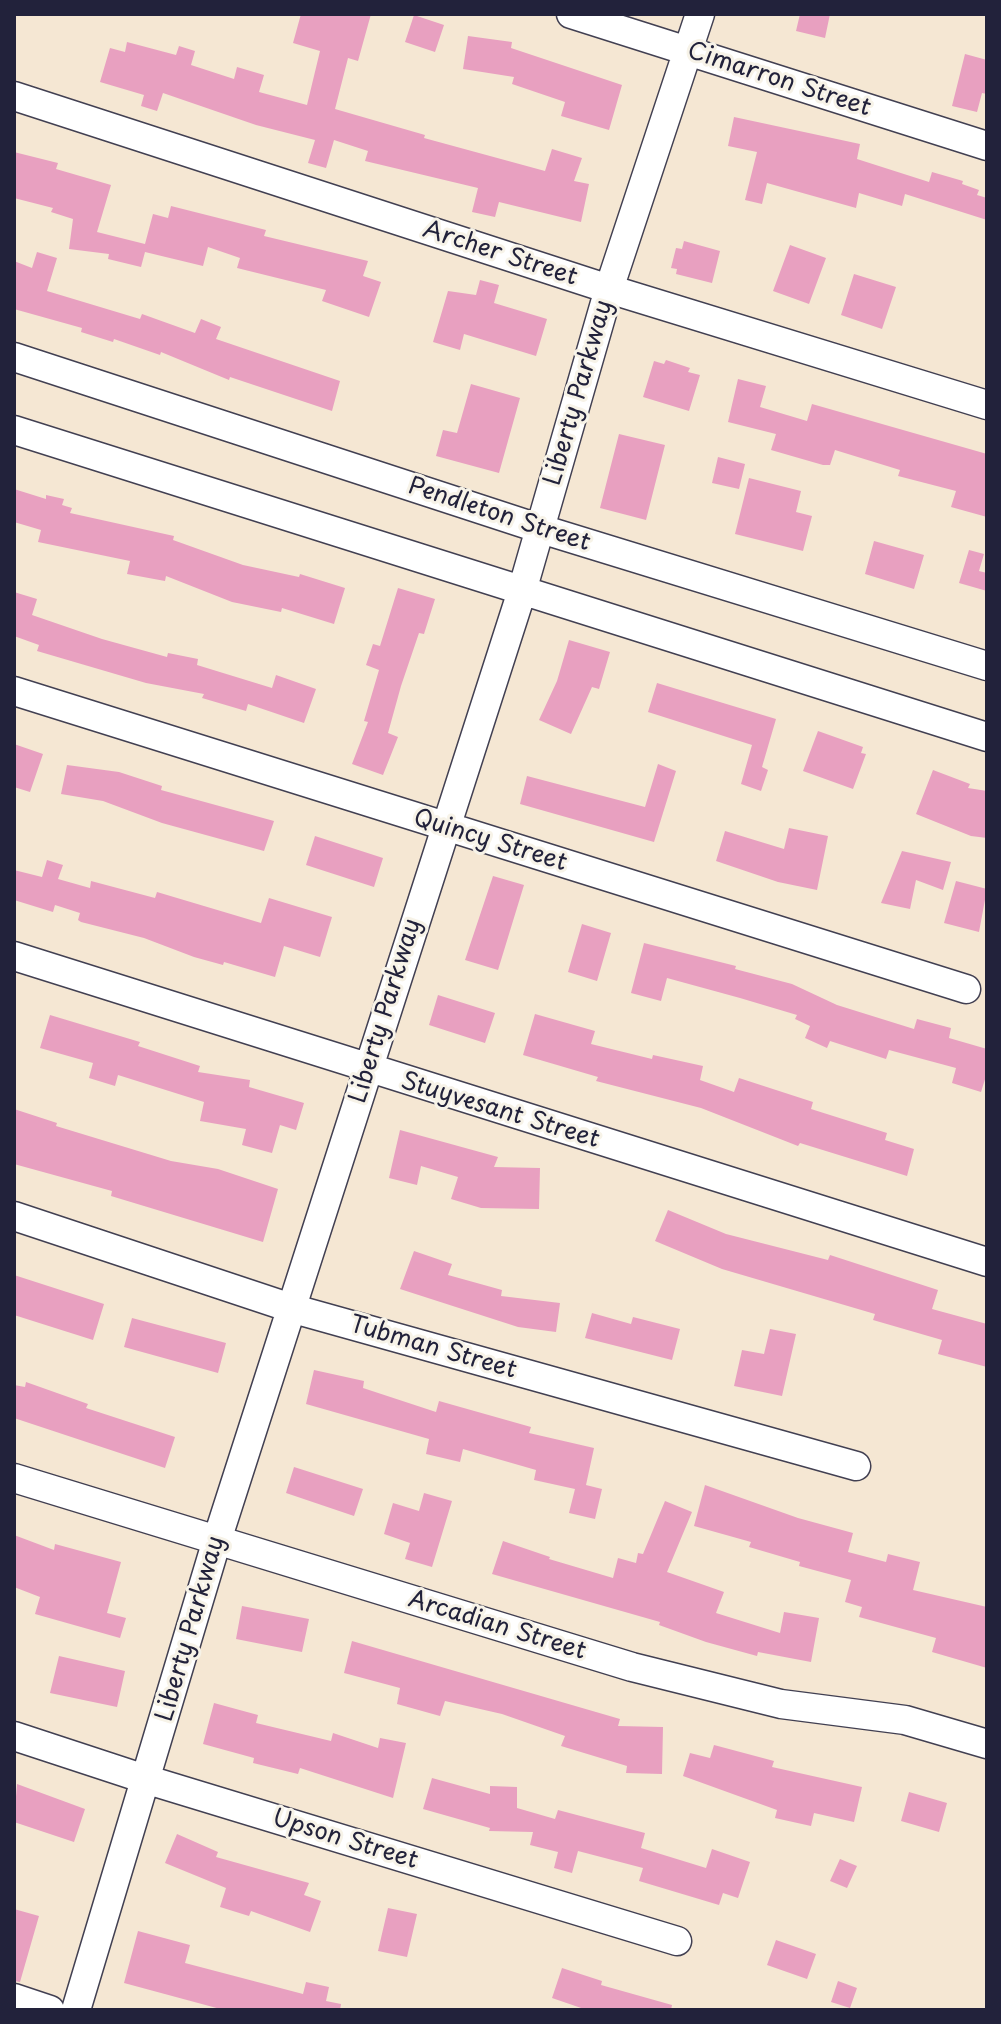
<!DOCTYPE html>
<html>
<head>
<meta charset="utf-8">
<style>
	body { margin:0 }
	#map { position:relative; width:1001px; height:2024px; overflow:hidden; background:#f5e7d3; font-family:"Playpen Sans",sans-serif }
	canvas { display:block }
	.frame { position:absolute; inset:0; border:16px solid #22223b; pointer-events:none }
</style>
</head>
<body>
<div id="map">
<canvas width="1001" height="2024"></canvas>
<div class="frame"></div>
</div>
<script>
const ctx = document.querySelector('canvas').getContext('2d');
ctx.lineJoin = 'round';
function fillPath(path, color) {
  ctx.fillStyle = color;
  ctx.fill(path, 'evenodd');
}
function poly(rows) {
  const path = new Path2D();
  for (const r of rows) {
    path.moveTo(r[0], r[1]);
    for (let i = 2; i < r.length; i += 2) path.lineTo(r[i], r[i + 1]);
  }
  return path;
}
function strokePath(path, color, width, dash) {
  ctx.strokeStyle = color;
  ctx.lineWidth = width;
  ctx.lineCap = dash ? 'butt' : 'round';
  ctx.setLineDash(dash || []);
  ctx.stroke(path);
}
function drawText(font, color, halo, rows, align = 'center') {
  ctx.font = font + ' "Playpen Sans",sans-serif';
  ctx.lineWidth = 6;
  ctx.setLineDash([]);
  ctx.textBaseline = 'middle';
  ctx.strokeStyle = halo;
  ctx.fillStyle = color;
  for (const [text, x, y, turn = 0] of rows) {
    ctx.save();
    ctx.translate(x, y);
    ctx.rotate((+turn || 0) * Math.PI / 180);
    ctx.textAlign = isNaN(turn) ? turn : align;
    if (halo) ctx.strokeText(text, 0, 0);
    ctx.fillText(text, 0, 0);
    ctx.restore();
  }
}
fillPath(poly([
	[301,14,371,14,358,61,348,58,335,109,425,135,424,138,545,171,552,149,582,158,574,181,589,184,581,222,499,202,495,217,472,212,478,188,365,161,368,151,334,140,326,168,308,163,315,140,256,125,163,93,157,111,141,106,144,95,100,82,110,48,125,52,127,42,176,55,179,46,195,51,191,65,234,79,237,67,264,75,259,92,307,105,320,51,293,43],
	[800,14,830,14,825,38,796,31],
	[414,15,444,25,435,52,405,42],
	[468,36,512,42,511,48,622,85,609,130,561,116,565,102,512,84,514,77,463,69],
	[965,54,987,60,987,94,982,93,977,112,952,106],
	[734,117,860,144,857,159,929,182,932,172,963,181,962,184,979,190,977,195,987,198,987,220,905,194,902,206,859,193,856,208,767,183,762,204,745,200,757,152,728,146],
	[14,152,58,163,56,169,111,185,97,232,145,244,153,214,168,218,171,206,266,230,264,236,368,261,363,276,381,282,369,317,322,301,326,290,237,268,240,258,208,247,203,266,145,252,141,267,108,259,109,254,69,249,73,219,51,212,53,208,14,198],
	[684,241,720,251,712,283,676,274,677,269,671,268,676,248,682,249],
	[790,245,826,258,809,304,773,291],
	[37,252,57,258,47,291,140,319,142,314,195,333,201,319,221,327,216,339,340,381,332,411,230,377,229,380,161,352,160,355,114,339,113,342,81,332,82,328,14,309,14,261,32,268],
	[854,274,896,287,882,329,841,315],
	[480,280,499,285,494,303,547,319,536,356,464,334,460,350,433,342,448,291,476,295],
	[666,360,690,368,688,372,700,375,689,411,643,397,654,361,664,364],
	[738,379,766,386,760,407,807,421,812,404,987,454,987,517,951,507,956,491,898,476,900,470,835,450,830,465,823,465,771,450,776,434,728,422],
	[471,384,520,398,499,473,436,456,443,430,457,433],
	[619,434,665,445,646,520,600,508],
	[718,457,745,464,739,489,712,483],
	[749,478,801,491,796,512,812,516,803,551,735,534],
	[14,489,46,499,46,495,64,499,62,505,72,508,70,513,174,536,173,540,243,565,299,577,300,574,345,588,334,624,282,608,281,612,232,602,166,576,165,581,127,574,130,561,38,542,41,530,14,522],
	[874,541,924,555,914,589,865,574],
	[969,550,984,554,979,571,987,573,987,591,959,583],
	[398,588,435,599,424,634,419,633,401,686,388,733,398,737,383,775,352,764,368,722,364,721,379,670,366,665,373,644,380,646],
	[14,592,37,599,32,615,102,639,167,657,168,653,198,659,197,665,272,688,276,675,316,689,304,723,248,704,246,711,202,698,204,694,146,683,37,651,39,645,14,636],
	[569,640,610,652,599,689,592,687,571,734,539,720,557,681],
	[657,683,776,719,762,767,768,770,761,791,741,784,752,745,648,712],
	[818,731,863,747,861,753,866,754,853,789,803,771],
	[14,744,43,754,30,792,14,787],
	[658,764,676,771,654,842,520,804,527,776,645,807],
	[67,765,119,772,162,786,161,790,274,821,264,851,162,823,103,801,61,794],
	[933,770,970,784,968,788,987,791,987,838,971,836,916,814],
	[789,828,828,836,817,890,778,882,716,861,725,831,784,849],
	[315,836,383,858,374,887,306,865],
	[902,851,951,862,943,890,916,880,910,909,881,903],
	[47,860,63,865,58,879,90,888,91,881,155,898,157,892,261,923,269,898,332,917,320,957,284,946,275,977,224,962,223,965,194,957,144,938,81,922,78,920,80,913,55,905,53,912,14,900,14,870,42,877],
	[493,876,524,885,498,970,465,960],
	[956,881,987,889,979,932,944,923],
	[582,924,611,933,597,981,568,972],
	[644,943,736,966,735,969,792,984,837,1005,914,1029,917,1019,951,1028,949,1038,987,1049,987,1073,981,1092,952,1083,956,1068,889,1050,886,1059,830,1041,827,1048,805,1038,810,1026,795,1019,797,1015,740,998,667,978,661,1001,631,993],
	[438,995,495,1013,485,1043,429,1025],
	[535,1014,595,1031,591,1044,652,1059,653,1055,703,1066,700,1080,734,1092,739,1078,813,1102,811,1109,887,1133,885,1140,914,1149,907,1176,800,1143,798,1146,701,1108,596,1081,598,1077,523,1055],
	[50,1015,140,1042,138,1046,200,1066,198,1072,250,1080,249,1087,304,1103,296,1130,280,1125,272,1153,242,1145,246,1129,200,1121,204,1102,118,1075,115,1086,89,1078,93,1063,40,1048],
	[14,1109,57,1123,56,1126,171,1161,218,1169,278,1189,263,1242,111,1196,112,1191,14,1164],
	[400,1130,498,1157,494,1167,540,1168,539,1209,481,1208,451,1199,458,1177,421,1166,417,1185,389,1178],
	[668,1210,726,1234,828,1260,830,1255,938,1290,932,1309,987,1324,987,1367,938,1354,942,1340,873,1320,875,1314,722,1269,655,1241],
	[414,1251,452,1264,448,1275,502,1290,501,1296,560,1303,556,1332,518,1327,400,1289],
	[14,1275,104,1304,93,1340,14,1315],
	[592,1313,631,1324,633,1317,680,1329,672,1360,585,1338],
	[132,1318,226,1343,218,1373,124,1347],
	[770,1329,796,1334,782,1396,734,1386,742,1350,764,1354],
	[314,1370,364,1381,363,1388,436,1412,439,1401,531,1427,529,1433,594,1448,586,1485,602,1489,595,1519,569,1513,575,1489,534,1480,536,1470,463,1449,460,1462,426,1454,429,1439,306,1404],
	[26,1382,88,1404,86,1408,175,1437,165,1468,14,1418,14,1385,25,1387],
	[294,1467,363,1489,354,1516,286,1493],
	[705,1485,798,1518,853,1533,848,1552,886,1562,888,1554,920,1562,913,1590,987,1607,987,1668,932,1652,936,1638,859,1617,862,1607,845,1602,851,1580,799,1566,800,1562,749,1547,751,1542,694,1526],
	[424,1493,452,1501,432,1567,405,1559,410,1543,384,1534,393,1503,419,1511],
	[665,1501,692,1512,667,1572,724,1592,716,1613,780,1633,784,1612,819,1618,811,1662,758,1652,757,1656,706,1642,659,1625,660,1622,492,1574,503,1541,550,1557,549,1559,613,1578,618,1558,636,1563,638,1553,643,1554],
	[14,1535,54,1550,55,1544,121,1562,107,1613,126,1618,120,1638,35,1614,40,1597,14,1587],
	[242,1606,309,1619,302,1652,236,1639],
	[352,1641,620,1719,618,1726,663,1727,662,1774,626,1773,627,1766,561,1746,565,1736,502,1714,445,1701,440,1716,397,1704,400,1688,344,1673],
	[59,1656,125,1671,117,1707,50,1693],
	[214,1703,258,1715,256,1723,331,1741,333,1733,378,1748,380,1738,406,1743,393,1798,300,1768,298,1774,253,1763,254,1758,203,1744],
	[714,1745,774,1761,772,1767,862,1787,854,1822,814,1813,811,1826,775,1818,777,1810,683,1776,690,1753,710,1758],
	[432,1778,490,1794,490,1786,517,1787,517,1808,555,1819,558,1810,645,1833,641,1848,706,1868,712,1849,750,1862,738,1898,723,1893,719,1905,639,1881,643,1868,578,1851,572,1873,554,1868,558,1852,530,1845,533,1832,489,1831,490,1828,423,1809],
	[17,1784,85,1809,74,1842,14,1822],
	[909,1792,947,1803,939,1832,901,1821],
	[177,1834,218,1852,216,1857,309,1883,304,1895,321,1901,310,1932,251,1911,249,1916,220,1907,226,1888,165,1863],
	[840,1859,857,1866,847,1888,830,1881],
	[388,1908,417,1914,407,1957,378,1951],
	[14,1909,39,1916,20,1982,14,1981],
	[138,1931,190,1945,185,1963,303,1994,306,1982,329,1987,326,2001,341,2004,340,2010,224,2010,124,1983],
	[776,1940,816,1954,807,1979,767,1965],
	[562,1968,602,1981,601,1985,672,2005,671,2010,587,2010,552,1998],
	[838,1981,857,1988,850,2008,831,2002]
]), '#e8a0c0');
const minor = poly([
	[571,14,987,146],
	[14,96,609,289,987,405],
	[14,357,541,529,987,666],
	[14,430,987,737],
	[14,691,966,989],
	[14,956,987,1262],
	[14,1216,294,1309,856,1466],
	[14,1478,632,1667,781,1704,905,1720,987,1744],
	[14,1736,148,1780,677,1941],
	[14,1998,50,2010],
	[76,2010,217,1540,522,591,609,289,700,14]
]);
strokePath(minor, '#424052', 31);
strokePath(minor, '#fff', 28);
drawText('24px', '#22223b', '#f7f3e8', [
	["Cimarron Street",779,80,18],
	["Archer Street",500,254,18],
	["Liberty Parkway",579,393,-74],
	["Pendleton Street",499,515,18],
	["Quincy Street",490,841,17],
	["Liberty Parkway",386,1011,-73],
	["Stuyvesant Street",500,1111,17],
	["Tubman Street",433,1348,16],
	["Arcadian Street",497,1626,17],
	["Liberty Parkway",191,1629,-74],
	["Upson Street",345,1840,17]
]);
</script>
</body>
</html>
